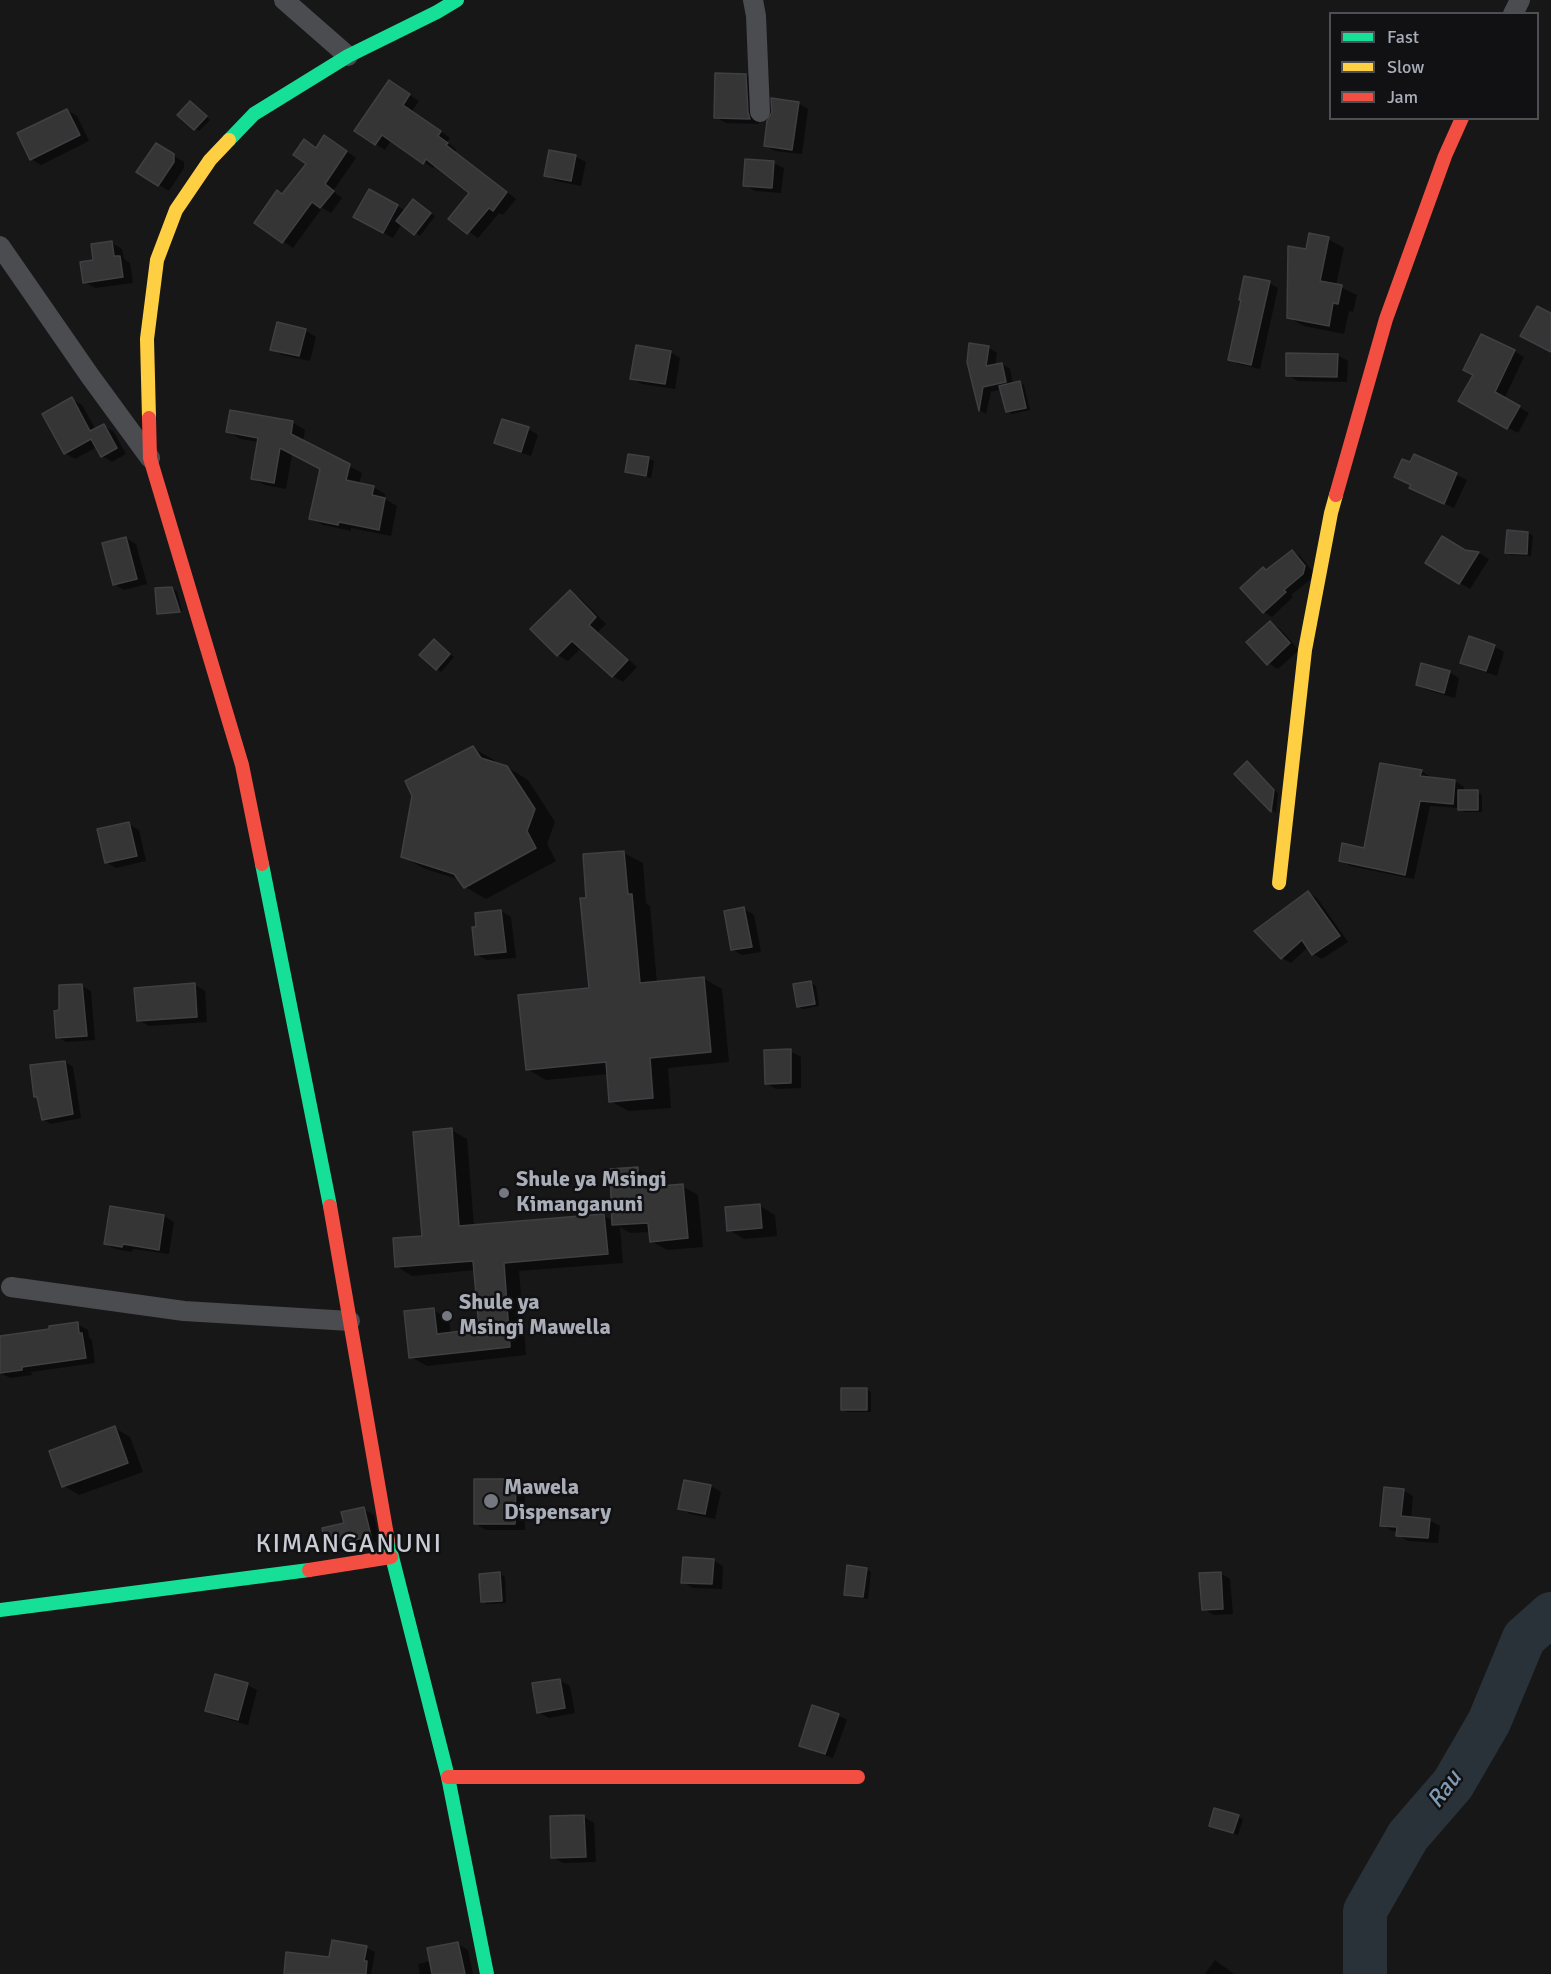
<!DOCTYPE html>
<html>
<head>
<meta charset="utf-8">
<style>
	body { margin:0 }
	#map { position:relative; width:1551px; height:1974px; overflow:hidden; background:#171717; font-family:Signika,sans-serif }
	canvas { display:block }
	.legend { position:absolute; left:1329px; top:12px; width:210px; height:108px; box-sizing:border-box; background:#111113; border:2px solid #4d4f55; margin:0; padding:8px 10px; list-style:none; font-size:18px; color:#a8adb8 }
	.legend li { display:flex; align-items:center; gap:12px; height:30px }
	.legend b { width:30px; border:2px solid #4d4f55 }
</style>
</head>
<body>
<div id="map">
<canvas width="1551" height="1974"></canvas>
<ul class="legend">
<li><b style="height:8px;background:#16e098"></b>Fast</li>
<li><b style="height:8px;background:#ffcf43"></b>Slow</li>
<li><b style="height:8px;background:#f24e42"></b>Jam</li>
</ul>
</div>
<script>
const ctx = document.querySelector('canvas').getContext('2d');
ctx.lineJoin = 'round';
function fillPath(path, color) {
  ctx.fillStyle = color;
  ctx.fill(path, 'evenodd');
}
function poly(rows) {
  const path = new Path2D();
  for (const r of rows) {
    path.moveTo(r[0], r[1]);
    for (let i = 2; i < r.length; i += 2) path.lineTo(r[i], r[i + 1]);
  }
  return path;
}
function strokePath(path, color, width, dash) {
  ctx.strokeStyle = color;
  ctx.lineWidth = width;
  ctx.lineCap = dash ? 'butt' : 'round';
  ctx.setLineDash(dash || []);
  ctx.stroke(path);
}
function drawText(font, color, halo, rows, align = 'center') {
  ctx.font = font + ' Signika,sans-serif';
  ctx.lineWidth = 5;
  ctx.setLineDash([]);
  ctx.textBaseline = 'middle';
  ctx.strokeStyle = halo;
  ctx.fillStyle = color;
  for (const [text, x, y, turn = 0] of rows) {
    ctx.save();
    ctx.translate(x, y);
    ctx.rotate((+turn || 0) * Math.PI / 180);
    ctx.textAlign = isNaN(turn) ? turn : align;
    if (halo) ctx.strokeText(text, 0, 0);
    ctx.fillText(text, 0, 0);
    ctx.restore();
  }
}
fillPath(poly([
	[746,75,756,81,759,124,726,123,716,117],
	[399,88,419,101,412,111,450,138,447,142,457,150,455,152,516,199,503,215,499,213,478,238,450,218,472,193,435,165,433,168,391,140,385,150,376,144],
	[798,103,808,109,802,154,775,151,765,145],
	[195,106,210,120,199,131,195,129],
	[67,110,77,116,89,141,41,165,31,159],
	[335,143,356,158,333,191,342,198,331,213,322,208,293,248,256,222,283,196,317,149],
	[156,145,184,162,184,168,169,191,159,185],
	[576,157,586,162,581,186,556,181,545,175],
	[773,163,784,168,781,193,755,191,744,185],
	[369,191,406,211,417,204,435,216,420,236,402,223,393,238,355,217],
	[1328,239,1344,248,1336,285,1357,295,1353,312,1349,311,1344,334,1304,326,1288,317,1307,251],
	[112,243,122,249,124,259,130,263,133,283,95,288,85,282,94,261],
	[1269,283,1278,288,1260,369,1238,364,1229,359],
	[278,324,306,331,316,337,310,361,282,355,272,349],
	[971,345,989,348,997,353,995,366,1002,364,1010,369,1013,384,1019,382,1024,385,1030,410,1012,414,1007,411,1002,389,991,392,986,414,979,410,969,362],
	[1514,351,1524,357,1504,399,1529,413,1518,433,1460,401],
	[670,352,680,358,675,389,642,384,632,378],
	[1337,355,1348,361,1347,382,1298,381,1287,375],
	[72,399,82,405,96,430,104,426,114,432,126,454,112,462,102,456,97,447,75,459,65,453],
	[292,422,305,430,303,442,362,473,359,484,373,487,385,494,385,499,397,506,391,536,351,528,351,531,323,525,311,518,321,469,292,454,286,489,265,485,252,478,259,442,240,439,228,431],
	[528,429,538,435,531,456,506,448,495,442],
	[629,455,649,459,654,461,651,478,631,474,626,471],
	[1415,456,1467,480,1454,508,1411,488,1411,464],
	[1508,532,1528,533,1533,536,1531,556,1511,555,1507,552],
	[126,538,136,544,147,584,124,590,114,584],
	[1292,551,1300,556,1313,572,1311,579,1291,595,1293,597,1272,617,1264,612,1267,571],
	[1466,552,1479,553,1489,559,1470,589,1427,563],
	[172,588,177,591,182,611,161,612,161,615,158,613],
	[570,592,580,598,606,624,598,632,637,667,623,682,613,676,581,648,568,661,558,655],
	[1270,623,1280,629,1299,650,1278,669,1268,663],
	[439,643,454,657,441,672,437,669],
	[1494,646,1504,652,1497,676,1472,668,1462,662],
	[1449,672,1459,678,1455,698,1427,690,1417,685],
	[473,748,494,760,497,764,507,767,528,780,555,822,547,844,556,861,486,899,465,887,460,880,423,868,402,856],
	[1247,763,1278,793,1276,813,1236,774],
	[1421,771,1431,777,1430,779,1455,781,1464,787,1464,792,1477,792,1482,795,1482,812,1464,812,1460,808,1430,806,1414,879,1350,866,1340,860,1365,849],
	[128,824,139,830,146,861,116,868,106,862],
	[624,853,643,863,646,903,650,906,657,983,703,978,722,989,729,1062,668,1068,671,1108,629,1111,610,1101,608,1074,546,1080,527,1069,590,990],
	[1308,893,1317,898,1348,942,1322,959,1313,954,1308,947,1291,963,1282,958],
	[744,909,754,915,761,952,742,955,732,949],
	[501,911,511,917,516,958,487,960,477,955],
	[811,983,816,986,819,1006,803,1009,799,1007],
	[195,985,205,991,207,1022,149,1026,138,1020],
	[82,986,91,991,95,1040,66,1042,57,1037,61,1012],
	[790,1051,801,1057,801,1088,776,1089,766,1083],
	[65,1062,73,1067,81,1118,51,1124,43,1119,39,1098,35,1096],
	[451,1130,467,1139,474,1226,604,1216,614,1221,637,1169,653,1178,653,1188,682,1186,698,1195,703,1247,667,1250,651,1241,650,1232,630,1233,620,1227,623,1263,519,1271,526,1355,427,1366,411,1357,433,1310,449,1319,451,1334,480,1330,476,1270,412,1276,396,1266,423,1237],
	[760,1206,775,1215,777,1236,744,1239,729,1230],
	[164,1216,174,1222,169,1254,133,1249,132,1252,115,1249,105,1244],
	[77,1324,88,1330,89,1338,92,1340,95,1363,31,1372,32,1375,10,1378,0,1373,0,1338,51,1330],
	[866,1389,871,1392,871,1412,847,1412,842,1409],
	[115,1428,130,1437,143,1472,79,1495,64,1486],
	[515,1481,525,1487,525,1530,486,1530,476,1524],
	[685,1481,711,1486,721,1492,715,1519,690,1514,680,1508],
	[1403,1490,1413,1496,1411,1518,1429,1520,1440,1526,1438,1543,1408,1541,1398,1535,1398,1531,1392,1531,1382,1525],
	[363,1509,374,1515,380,1541,338,1552,327,1546,345,1524],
	[713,1560,723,1566,722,1589,693,1588,683,1582],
	[866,1569,871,1572,868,1599,850,1597,845,1594],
	[1220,1573,1230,1579,1233,1614,1214,1615,1204,1609],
	[500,1574,505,1577,506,1603,487,1604,482,1601],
	[559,1680,570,1686,575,1713,549,1718,538,1712],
	[247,1685,257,1690,248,1725,217,1716,207,1710],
	[838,1715,847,1720,833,1758,809,1750,800,1745],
	[584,1817,594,1823,596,1862,563,1863,553,1857,551,1818],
	[1238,1817,1243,1819,1238,1835,1215,1828],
	[458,1944,468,1950,473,1974,420,1974,418,1964,431,1961],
	[367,1948,375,1952,371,1974,285,1974],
	[1215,1960,1219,1963,1234,1974,1205,1974]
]), '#0007');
strokePath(poly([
	[1365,1974,1365,1911,1408,1836,1453,1784,1489,1722,1524,1638,1551,1614]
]), '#2a3239', 44);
const building = poly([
	[715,73,746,74,748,112,750,119,714,118,715,73],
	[389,80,410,94,403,105,441,131,438,136,448,143,446,145,507,192,493,211,489,208,467,234,448,219,469,193,426,159,423,164,382,135,375,145,354,131,389,80],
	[771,98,799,102,792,150,764,146,767,121,772,112,771,98],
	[190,101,207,116,194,130,177,115,190,101],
	[67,109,80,135,30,160,17,133,67,109],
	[324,135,347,151,325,184,334,191,320,208,312,202,282,243,254,223,277,190,282,194,306,164,293,155,304,139,316,148,324,135],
	[156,143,174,154,174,162,158,186,136,172,156,143],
	[549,150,576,155,571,181,544,176,549,150],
	[745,159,774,161,772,188,743,186,745,159],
	[369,189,398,205,383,233,353,217,369,189],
	[413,199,431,213,414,235,396,221,413,199],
	[1309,233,1329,237,1320,281,1342,285,1338,304,1333,303,1329,326,1287,318,1288,246,1306,249,1309,233],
	[112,241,114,256,120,256,123,277,83,283,80,262,93,260,91,244,112,241],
	[1244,276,1270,281,1251,365,1228,360,1241,300,1239,300,1244,276],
	[1537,306,1551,313,1551,352,1520,336,1537,306],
	[277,322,306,329,299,356,270,350,277,322],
	[1481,334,1515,350,1495,392,1520,406,1507,429,1458,401,1473,375,1463,370,1481,334],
	[969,343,989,346,986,366,1002,363,1006,382,983,387,979,411,967,362,969,343],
	[636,345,671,351,665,384,630,379,636,345],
	[1286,353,1338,354,1337,377,1286,376,1286,353],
	[1020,381,1026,408,1006,412,999,386,1020,381],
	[72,397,90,431,104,424,117,448,101,457,91,439,64,454,42,414,72,397],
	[230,410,293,421,291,434,350,464,346,480,374,486,372,495,385,498,379,530,339,522,338,525,309,519,320,469,280,448,274,483,251,479,258,438,226,432,230,410],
	[502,419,529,427,521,452,494,443,502,419],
	[628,454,649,457,646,476,625,472,628,454],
	[1414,454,1457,473,1444,504,1409,488,1411,485,1394,477,1402,459,1410,462,1414,454],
	[1507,530,1528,532,1527,554,1505,553,1507,530],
	[1442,536,1465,550,1479,552,1459,584,1425,563,1442,536],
	[126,537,137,579,113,585,102,543,126,537],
	[1292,550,1305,566,1303,574,1284,590,1286,592,1263,613,1240,588,1263,567,1266,570,1292,550],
	[172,587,180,612,157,614,155,588,172,587],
	[570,590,596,617,589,625,628,660,612,677,572,641,557,656,530,629,570,590],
	[1270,621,1290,643,1267,665,1246,642,1270,621],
	[1469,636,1495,645,1486,671,1460,663,1469,636],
	[434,639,450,654,436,670,419,655,434,639],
	[1421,663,1450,671,1444,693,1416,685,1421,663],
	[473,746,481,758,507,766,535,809,527,831,536,848,464,888,454,874,401,857,412,796,405,781,473,746],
	[1247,761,1274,790,1271,812,1234,774,1247,761],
	[1380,763,1422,770,1420,776,1455,780,1453,804,1420,801,1405,875,1339,861,1342,843,1364,848,1380,763],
	[1458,790,1478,790,1478,810,1458,810,1458,790],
	[129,822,137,856,105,863,97,829,129,822],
	[624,851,628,894,632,894,640,983,704,977,711,1052,650,1058,653,1098,609,1102,606,1062,526,1070,518,995,589,988,580,898,586,898,583,854,624,851],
	[1308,891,1340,936,1312,955,1302,940,1281,959,1254,931,1308,891],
	[744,907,752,947,731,950,724,911,744,907],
	[501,910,506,952,475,955,472,927,476,927,475,913,501,910],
	[811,981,815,1004,797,1007,793,984,811,981],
	[195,983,197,1017,137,1021,134,988,195,983],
	[82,984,87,1036,56,1038,54,1011,59,1010,59,985,82,984],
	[791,1049,791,1083,765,1084,764,1050,791,1049],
	[65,1061,73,1114,42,1120,37,1097,34,1097,30,1065,65,1061],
	[452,1128,459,1226,604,1214,608,1254,504,1263,510,1347,409,1358,404,1311,434,1308,437,1334,479,1329,473,1261,395,1267,393,1238,422,1236,413,1132,452,1128],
	[638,1167,638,1188,683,1184,688,1238,650,1242,648,1223,612,1225,610,1169,638,1167],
	[760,1204,762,1228,727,1231,725,1207,760,1204],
	[110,1206,164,1215,159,1250,123,1244,122,1247,104,1244,110,1206],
	[78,1322,79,1333,82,1333,86,1358,22,1367,22,1370,0,1373,0,1336,49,1329,49,1326,78,1322],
	[841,1388,867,1388,867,1410,841,1410,841,1388],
	[115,1426,128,1463,62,1487,49,1451,115,1426],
	[474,1479,516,1479,515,1524,474,1524,474,1479],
	[684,1480,711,1485,705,1514,678,1509,684,1480],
	[1384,1487,1404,1489,1401,1516,1430,1519,1428,1538,1396,1536,1397,1527,1380,1526,1384,1487],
	[364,1507,371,1536,326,1547,322,1528,344,1523,341,1512,364,1507],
	[683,1557,714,1559,712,1584,681,1583,683,1557],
	[847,1565,867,1568,863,1597,844,1595,847,1565],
	[500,1572,502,1601,481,1602,479,1574,500,1572],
	[1221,1572,1223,1609,1202,1610,1199,1573,1221,1572],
	[215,1674,248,1683,238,1720,205,1711,215,1674],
	[560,1679,565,1708,537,1713,532,1683,560,1679],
	[812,1705,839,1714,825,1754,799,1746,812,1705],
	[1214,1808,1239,1815,1233,1833,1209,1826,1214,1808],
	[584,1815,586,1857,551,1858,550,1816,584,1815],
	[332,1940,367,1946,364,1961,367,1961,366,1974,284,1974,286,1952,329,1957,332,1940],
	[458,1942,465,1974,432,1974,427,1948,458,1942]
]);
fillPath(building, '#353536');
strokePath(building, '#3f4043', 1.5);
strokePath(poly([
	[284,0,348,56],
	[753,0,756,16,760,112],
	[1513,14,1520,0],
	[0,246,90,376,150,458],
	[11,1287,184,1311,350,1321]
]), '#4b4c50', 20);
strokePath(poly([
	[229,140,254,114,348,56,437,12,457,0],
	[262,864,330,1206],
	[388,1541,448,1777,487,1974],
	[0,1610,309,1570]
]), '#16e098', 14);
strokePath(poly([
	[149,418,147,339,157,260,176,210,210,160,229,140],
	[1279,883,1305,650,1331,513,1336,495]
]), '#ffcf43', 14);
strokePath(poly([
	[149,418,150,458,242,765,262,864],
	[1336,495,1386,319,1445,156,1462,118],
	[330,1206,388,1541],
	[309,1570,391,1557],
	[448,1777,858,1777]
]), '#f24e42', 14);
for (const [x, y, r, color] of [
	[504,1193,6,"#757880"],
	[447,1316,6,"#757880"],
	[491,1501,8,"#757880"]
]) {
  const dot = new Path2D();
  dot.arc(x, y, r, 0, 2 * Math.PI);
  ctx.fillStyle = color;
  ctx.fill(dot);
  strokePath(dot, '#111113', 2);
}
drawText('bold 22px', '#a8adb8', '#111113', [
	["Shule ya Msingi",516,1180],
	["Kimanganuni",516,1205],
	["Shule ya",459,1303],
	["Msingi Mawella",459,1328],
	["Mawela",504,1488],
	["Dispensary",504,1513]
], 'left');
drawText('italic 24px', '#7f9bb3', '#111113', [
	["Rau",1445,1790,-53]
]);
ctx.letterSpacing = '1.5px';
drawText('26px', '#c9ccd4', '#111113', [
	["KIMANGANUNI",349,1545]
]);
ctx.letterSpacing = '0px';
</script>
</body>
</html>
